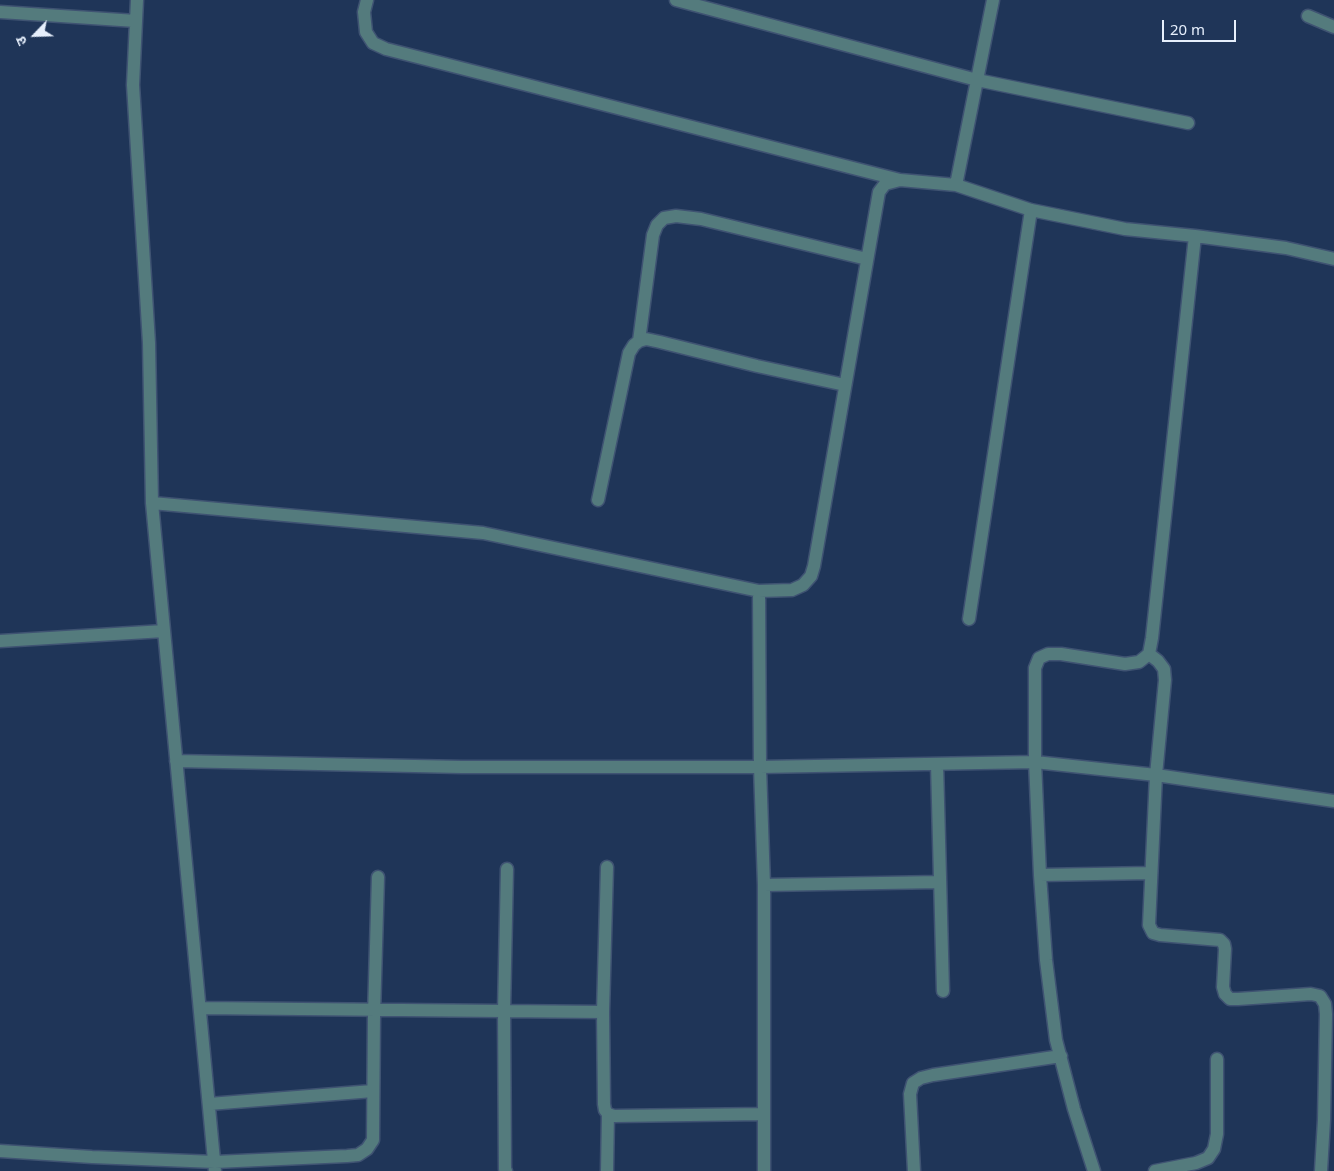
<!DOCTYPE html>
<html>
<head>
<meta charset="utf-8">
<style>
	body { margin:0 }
	#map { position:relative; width:1334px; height:1171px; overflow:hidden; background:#1f3558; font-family:"Noto Sans","Noto Sans Devanagari",sans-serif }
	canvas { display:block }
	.north { position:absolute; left:10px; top:10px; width:50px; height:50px; -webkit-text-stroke:4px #1f3558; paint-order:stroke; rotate:246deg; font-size:14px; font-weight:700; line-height:20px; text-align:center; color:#e6effc }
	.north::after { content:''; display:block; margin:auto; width:18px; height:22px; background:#e6effc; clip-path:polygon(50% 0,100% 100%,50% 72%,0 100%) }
	.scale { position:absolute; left:1162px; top:20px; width:74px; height:22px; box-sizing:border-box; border:2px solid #e6effc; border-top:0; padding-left:6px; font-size:15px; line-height:18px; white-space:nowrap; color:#e6effc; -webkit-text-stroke:4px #1f3558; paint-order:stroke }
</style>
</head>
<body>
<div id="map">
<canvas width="1334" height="1171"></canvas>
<div class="north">उ</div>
<div class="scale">20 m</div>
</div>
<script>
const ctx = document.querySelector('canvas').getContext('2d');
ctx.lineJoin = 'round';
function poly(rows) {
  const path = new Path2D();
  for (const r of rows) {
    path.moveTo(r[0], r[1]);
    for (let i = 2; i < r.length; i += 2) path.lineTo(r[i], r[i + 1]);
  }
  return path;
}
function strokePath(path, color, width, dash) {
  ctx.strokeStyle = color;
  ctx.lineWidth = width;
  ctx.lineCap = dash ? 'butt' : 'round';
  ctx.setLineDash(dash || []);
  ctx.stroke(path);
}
const minor = poly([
	[137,0,133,85,149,343,152,503,215,1171],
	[367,0,364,12,366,32,373,43,386,49,900,180],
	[676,0,977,80,1188,123],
	[0,12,136,21],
	[1308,16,1334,27],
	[956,185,1031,210,1125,229,1195,236,1286,248,1334,259],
	[639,341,653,235,657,225,664,218,676,216,701,219,867,259],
	[598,500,629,353,634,345,639,341,646,339,660,342,757,366,845,385],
	[152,503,483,533,759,591,792,590,803,585,811,576,814,566,879,192,885,184,900,180,956,185,993,0],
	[759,591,760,767,764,885,764,1171],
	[969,619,1031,210],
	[0,641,164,631],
	[1149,654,1158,661,1164,669,1165,680,1156,775,1149,925,1153,933,1160,935,1220,940,1224,944,1225,949,1223,987,1225,994,1230,999,1238,999,1311,994,1320,996,1325,1004,1326,1014,1324,1120,1321,1171],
	[176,761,462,767,760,767,1035,762,1156,775,1334,801],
	[937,764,943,991],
	[607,867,603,1012,604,1104,605,1110,608,1114,614,1116,764,1114],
	[1040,875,1151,873],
	[764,885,940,882],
	[200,1008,603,1012],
	[209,1104,373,1091],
	[0,1151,92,1157,215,1162,347,1156,358,1155,367,1149,373,1140,374,1015,378,877],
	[506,1171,505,1169,504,1011,507,869],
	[607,1171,608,1114],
	[914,1171,910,1094,913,1083,921,1078,933,1075,1061,1056],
	[1094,1171,1074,1109,1056,1040,1046,960,1040,875,1035,762,1035,668,1039,658,1048,654,1061,654,1125,664,1139,662,1149,654,1152,638,1195,236],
	[1155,1171,1196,1163,1208,1158,1214,1149,1217,1134,1217,1059]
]);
strokePath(minor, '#3f5372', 15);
strokePath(minor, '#547b7d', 12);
</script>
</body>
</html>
